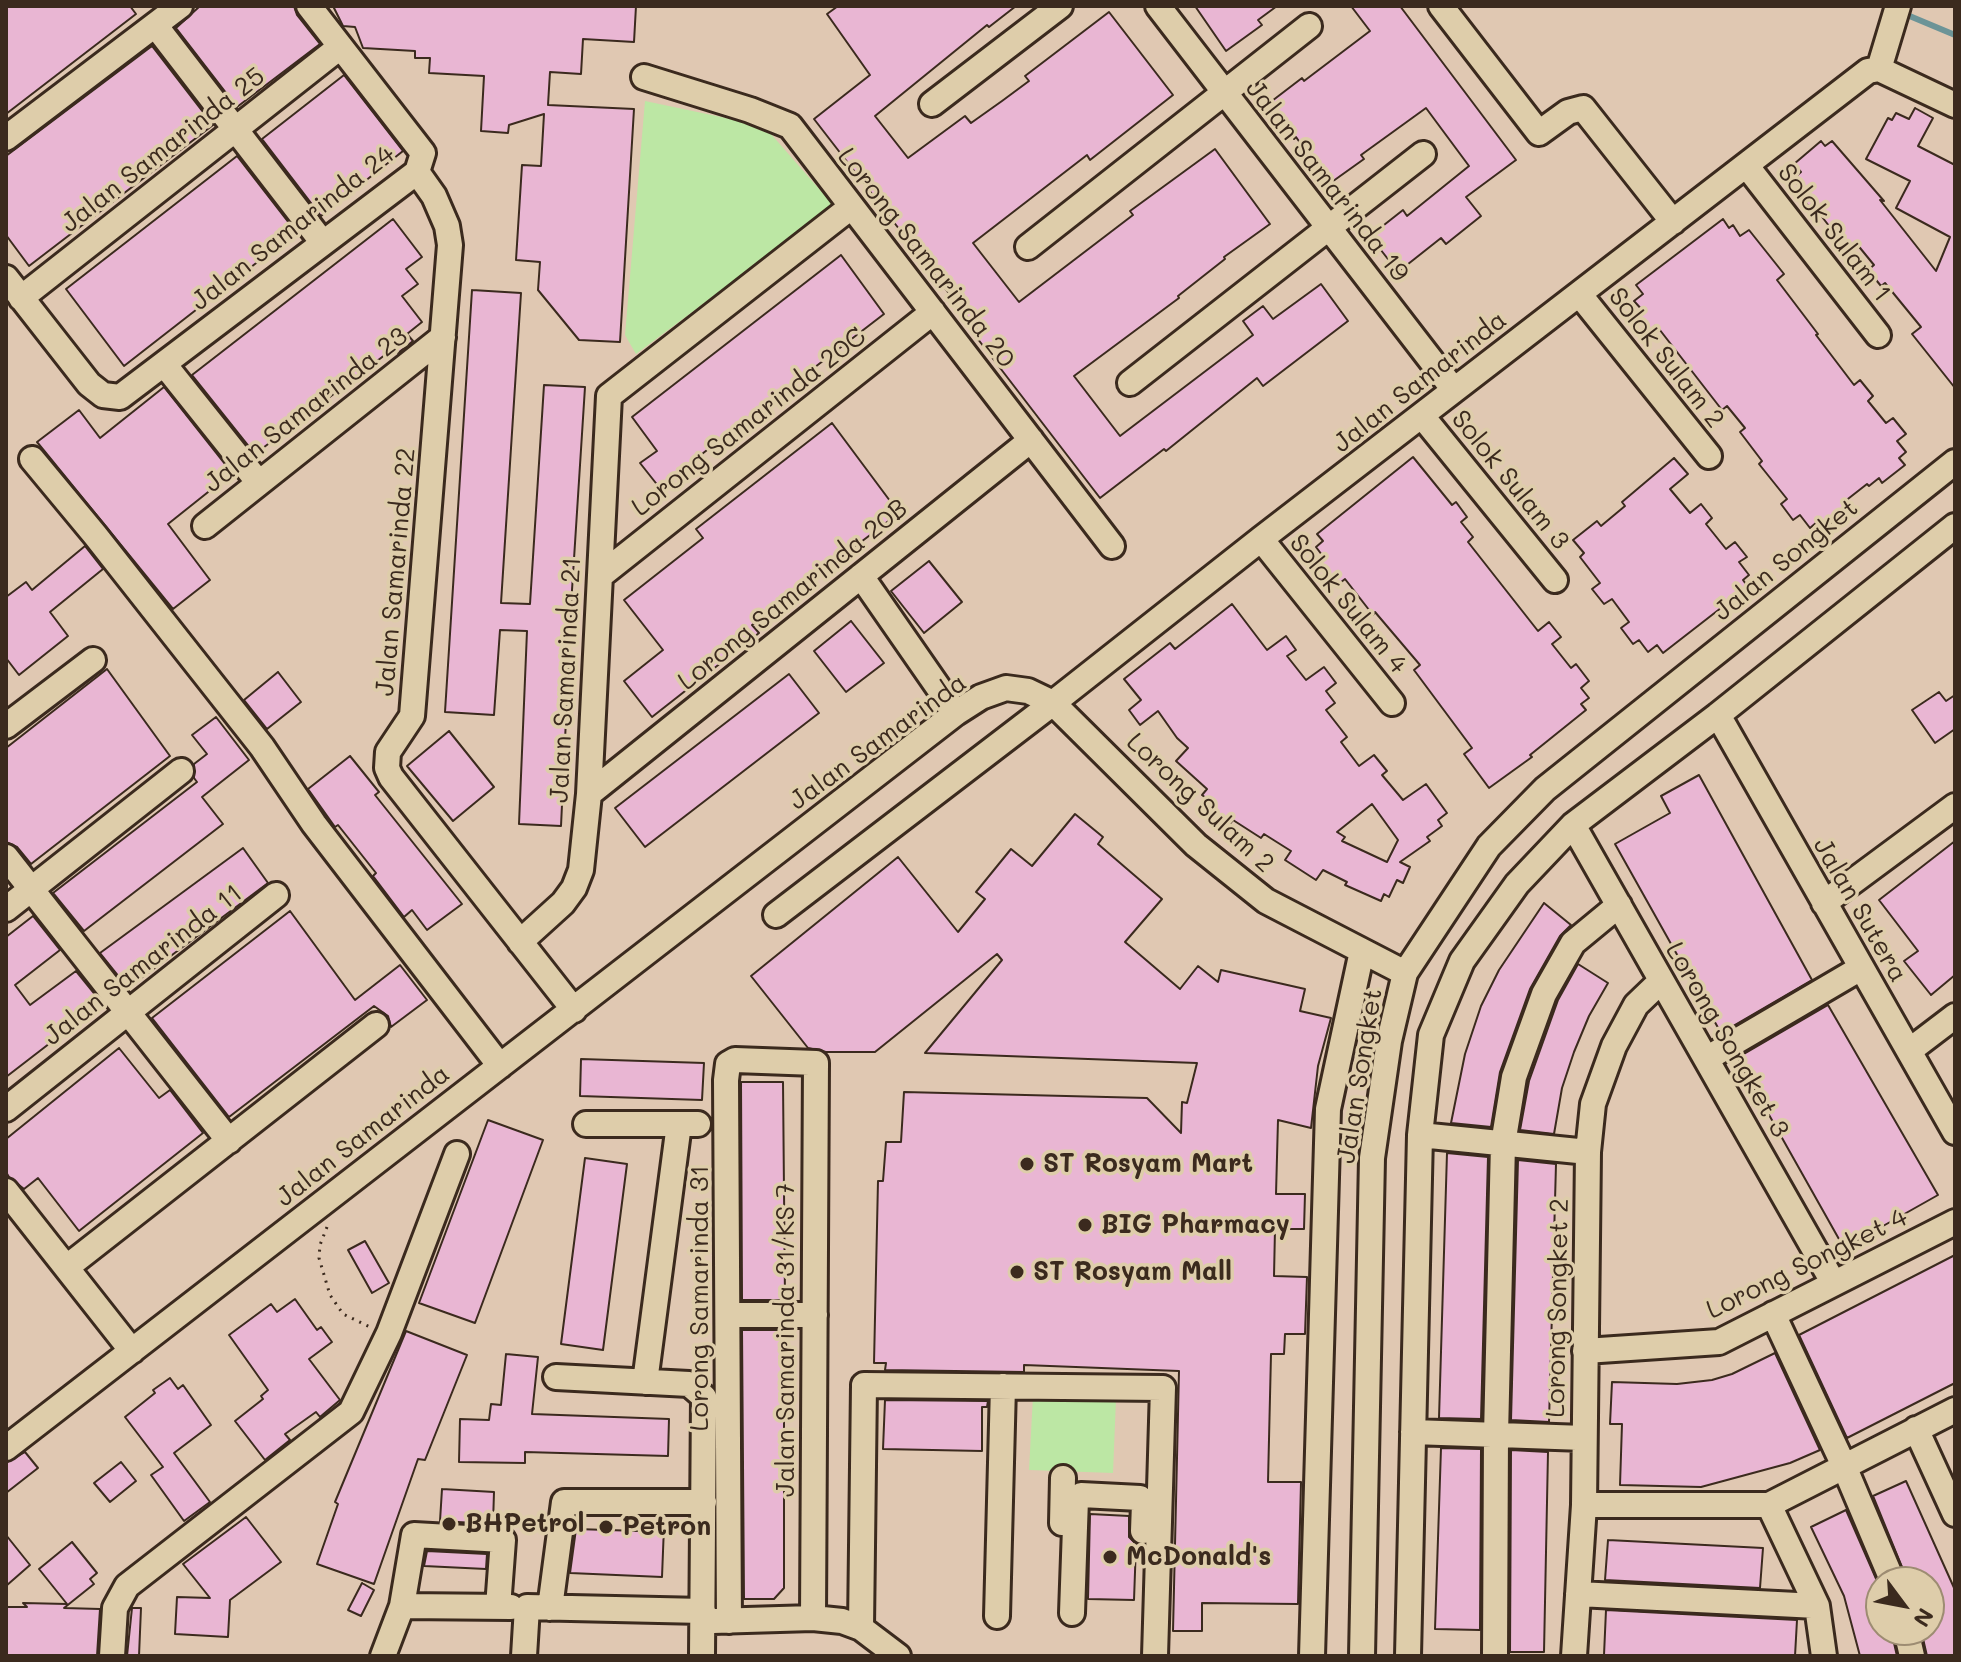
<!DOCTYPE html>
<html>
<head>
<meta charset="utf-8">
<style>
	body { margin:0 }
	#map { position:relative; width:1961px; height:1662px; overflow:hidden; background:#e0c8b2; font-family:Mali,sans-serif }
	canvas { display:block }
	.frame { position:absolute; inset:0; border:8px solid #3b2a1e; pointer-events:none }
	.north { position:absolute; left:1865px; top:1566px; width:80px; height:80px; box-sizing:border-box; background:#decdaa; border:2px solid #9d8c72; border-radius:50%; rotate:122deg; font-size:22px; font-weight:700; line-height:32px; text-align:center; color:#3b2a1e }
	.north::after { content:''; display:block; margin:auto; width:28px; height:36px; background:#3b2a1e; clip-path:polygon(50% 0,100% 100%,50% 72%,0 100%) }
</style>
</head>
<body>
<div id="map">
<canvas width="1961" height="1662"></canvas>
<div class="frame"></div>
<div class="north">N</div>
</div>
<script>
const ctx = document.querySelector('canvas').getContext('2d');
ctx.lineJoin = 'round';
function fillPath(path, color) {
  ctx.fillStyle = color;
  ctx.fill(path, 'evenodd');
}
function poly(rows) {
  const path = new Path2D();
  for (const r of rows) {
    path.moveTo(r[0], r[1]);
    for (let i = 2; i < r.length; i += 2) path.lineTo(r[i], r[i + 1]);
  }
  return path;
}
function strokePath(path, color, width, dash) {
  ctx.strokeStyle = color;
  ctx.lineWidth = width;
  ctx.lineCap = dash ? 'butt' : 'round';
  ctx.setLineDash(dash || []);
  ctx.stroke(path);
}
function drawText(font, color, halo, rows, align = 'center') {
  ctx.font = font + ' Mali,sans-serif';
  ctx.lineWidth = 7;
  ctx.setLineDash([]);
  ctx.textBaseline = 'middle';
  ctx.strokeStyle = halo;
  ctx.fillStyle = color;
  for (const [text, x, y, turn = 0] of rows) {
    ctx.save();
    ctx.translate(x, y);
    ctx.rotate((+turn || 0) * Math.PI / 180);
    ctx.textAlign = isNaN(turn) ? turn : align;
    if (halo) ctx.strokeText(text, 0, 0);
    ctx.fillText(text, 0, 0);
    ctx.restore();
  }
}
fillPath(poly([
	[645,101,764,126,834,206,636,354,625,335],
	[1033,1396,1116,1399,1113,1473,1029,1470]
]), '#bce7a4');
strokePath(poly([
	[1900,12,1955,35]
]), '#6c9497', 6);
const building = poly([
	[6,6,130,6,136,14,6,114,6,6],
	[200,6,294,6,297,15,320,44,237,107,176,28,200,6],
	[333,6,636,6,634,42,583,39,581,74,550,72,548,105,634,109,620,342,579,340,538,290,540,262,516,260,522,165,541,166,544,114,509,125,508,133,481,131,484,76,429,73,430,58,415,58,415,51,363,48,355,27,343,26,333,6],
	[838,6,1016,6,989,27,987,25,875,116,908,158,965,116,971,123,1002,101,1029,81,1025,76,1109,12,1173,95,1090,160,1087,155,973,243,1019,302,1133,215,1130,211,1215,149,1270,224,1224,257,1225,259,1178,296,1179,298,1074,376,1120,436,1253,335,1243,321,1263,306,1273,319,1321,284,1348,321,1263,386,1257,378,1166,451,1164,449,1100,498,974,334,978,331,814,119,870,75,827,14,838,6],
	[1195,6,1277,6,1258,20,1262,25,1226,51,1195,6],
	[1351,6,1400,6,1516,160,1466,197,1481,216,1446,244,1441,238,1398,272,1370,236,1403,210,1407,216,1469,166,1426,108,1361,155,1364,159,1329,184,1296,137,1294,139,1268,104,1302,78,1304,81,1370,31,1351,6],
	[152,46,213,125,29,266,6,235,6,156,152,46],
	[344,75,403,151,321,216,262,139,344,75],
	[1915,108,1933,118,1918,146,1955,165,1955,388,1912,334,1921,327,1885,283,1881,286,1868,270,1874,265,1856,243,1847,249,1812,204,1809,207,1797,193,1802,189,1793,179,1801,172,1794,164,1821,141,1825,146,1832,141,1884,201,1880,200,1936,271,1950,237,1896,208,1910,181,1866,159,1888,118,1892,120,1896,113,1909,119,1915,108],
	[237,156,296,232,124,366,66,289,237,156],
	[393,219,422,257,406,269,418,284,402,296,422,322,407,334,413,341,398,353,394,348,255,454,192,375,393,219],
	[1723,219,1729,228,1733,225,1740,236,1749,230,1784,274,1777,280,1818,334,1816,335,1854,385,1860,380,1873,396,1868,401,1886,423,1893,418,1906,434,1897,441,1906,452,1899,458,1905,465,1882,483,1879,478,1869,486,1867,484,1844,502,1849,509,1823,529,1817,522,1810,528,1800,515,1793,520,1781,504,1787,499,1759,464,1762,461,1740,432,1745,428,1727,406,1722,410,1656,325,1649,331,1638,317,1644,312,1634,301,1643,294,1636,285,1723,219],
	[841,255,884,314,659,487,640,463,657,451,632,417,841,255],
	[472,290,521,293,501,603,530,604,544,385,585,387,572,590,561,826,519,824,527,631,500,630,494,715,445,712,472,290],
	[164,387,232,473,168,524,210,580,173,609,37,442,79,410,100,438,164,387],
	[832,423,899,513,752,625,759,633,652,717,624,681,663,650,624,600,703,538,696,529,832,423],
	[1413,457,1452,505,1456,502,1467,517,1461,522,1473,537,1468,542,1538,631,1549,622,1561,637,1552,644,1571,668,1576,664,1589,681,1581,688,1589,698,1581,704,1586,710,1530,755,1532,757,1489,788,1464,754,1472,748,1414,670,1420,665,1375,612,1373,615,1345,579,1336,586,1318,564,1325,559,1316,547,1323,541,1317,534,1413,457],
	[1674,458,1688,474,1670,489,1690,513,1701,504,1712,518,1706,524,1726,549,1735,542,1747,557,1739,562,1749,575,1743,580,1748,587,1663,653,1657,645,1648,652,1639,640,1633,644,1621,628,1629,622,1612,599,1604,604,1592,589,1600,583,1580,557,1584,553,1573,540,1597,521,1601,526,1625,506,1622,502,1674,458],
	[85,546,103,569,50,612,68,636,19,675,6,658,6,597,26,582,32,590,85,546],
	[929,561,962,602,924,633,891,591,929,561],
	[1232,604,1267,650,1286,636,1296,650,1287,656,1306,680,1324,667,1336,683,1326,691,1335,703,1326,710,1347,737,1341,742,1359,766,1374,755,1387,771,1382,775,1403,800,1426,784,1447,813,1438,820,1442,826,1427,837,1430,841,1400,862,1410,867,1403,883,1397,880,1389,897,1384,894,1381,901,1345,885,1347,882,1323,870,1316,880,1285,860,1291,851,1264,834,1261,838,1233,820,1224,832,1204,816,1214,804,1202,795,1207,789,1176,761,1188,748,1177,738,1158,711,1140,725,1129,710,1141,700,1124,679,1170,643,1175,649,1232,604],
	[1372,804,1398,840,1387,862,1342,841,1345,837,1337,832,1372,804],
	[851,621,884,663,846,692,814,651,851,621],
	[107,669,170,756,31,864,17,847,6,842,6,748,107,669],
	[278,672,301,702,267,729,244,700,278,672],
	[789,674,819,713,645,847,615,808,789,674],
	[1939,692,1946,701,1955,695,1955,729,1935,743,1912,710,1939,692],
	[216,717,249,760,202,797,223,824,84,931,53,893,197,782,194,778,194,764,207,754,192,735,216,717],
	[449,731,494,787,453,821,407,766,449,731],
	[350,756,379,792,375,795,462,904,427,930,412,910,404,917,373,876,376,873,338,825,335,827,308,789,350,756],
	[1699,775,1812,980,1721,1033,1615,844,1670,813,1661,796,1699,775],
	[1075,814,1103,837,1098,844,1162,899,1125,942,1180,989,1198,966,1218,982,1221,970,1305,989,1300,1011,1331,1018,1318,1066,1311,1128,1278,1120,1276,1194,1305,1194,1304,1229,1275,1229,1274,1276,1307,1277,1305,1334,1285,1334,1284,1354,1271,1354,1268,1482,1301,1482,1298,1604,1202,1603,1202,1631,1173,1631,1179,1371,1024,1365,1024,1372,885,1370,886,1363,874,1363,878,1181,883,1181,886,1142,901,1142,904,1092,1147,1098,1181,1133,1182,1102,1187,1103,1197,1063,925,1053,1002,960,997,954,875,1052,826,1052,808,1048,751,976,898,857,958,932,985,899,976,892,1011,849,1032,866,1075,814],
	[1955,841,1955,975,1931,995,1904,961,1918,951,1879,900,1955,841],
	[243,848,268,883,128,988,100,953,243,848],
	[1544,903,1571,925,1560,936,1530,989,1500,1072,1491,1127,1451,1123,1465,1054,1481,1006,1499,970,1544,903],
	[290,911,355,1000,400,965,427,1000,391,1027,388,1016,374,1006,229,1117,152,1018,290,911],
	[33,916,60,950,15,985,30,1005,76,971,102,1003,6,1077,6,937,33,916],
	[1578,964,1608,983,1589,1016,1574,1052,1562,1088,1554,1134,1520,1130,1529,1081,1558,1000,1578,964],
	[1828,1005,1938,1195,1844,1248,1737,1058,1828,1005],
	[119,1048,159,1098,170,1090,203,1133,79,1231,38,1178,24,1189,9,1177,6,1172,6,1139,119,1048],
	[581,1059,704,1063,702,1100,580,1096,581,1059],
	[741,1082,783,1082,785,1300,742,1300,741,1082],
	[488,1120,543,1140,475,1323,419,1303,488,1120],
	[1447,1153,1488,1157,1481,1419,1439,1418,1447,1153],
	[585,1158,627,1164,603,1350,561,1344,585,1158],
	[1518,1160,1556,1164,1549,1422,1511,1420,1518,1160],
	[365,1241,389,1283,372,1293,348,1250,365,1241],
	[1955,1255,1955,1383,1847,1438,1799,1335,1955,1255],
	[295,1299,317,1330,321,1327,332,1342,309,1359,340,1400,320,1417,316,1412,285,1434,290,1440,265,1460,235,1421,263,1399,261,1396,268,1390,229,1335,271,1304,277,1312,295,1299],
	[742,1330,784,1330,784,1588,774,1599,744,1599,742,1330],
	[406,1331,467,1355,425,1460,418,1459,374,1584,317,1564,338,1504,335,1502,406,1331],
	[1775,1353,1820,1450,1790,1463,1701,1487,1620,1485,1622,1424,1610,1424,1612,1382,1677,1384,1712,1380,1732,1374,1775,1353],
	[506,1354,538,1357,532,1414,669,1419,668,1456,525,1452,525,1463,459,1462,460,1419,489,1420,491,1404,501,1405,506,1354],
	[170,1378,178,1389,183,1385,211,1425,174,1453,210,1502,184,1521,151,1475,163,1467,125,1417,155,1393,153,1390,170,1378],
	[885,1400,988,1401,987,1407,982,1407,982,1451,883,1449,885,1400],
	[1441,1448,1481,1449,1480,1630,1435,1629,1441,1448],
	[1511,1450,1548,1452,1544,1652,1510,1652,1511,1450],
	[25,1452,38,1468,6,1493,6,1463,25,1452],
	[121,1462,136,1481,110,1502,94,1483,121,1462],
	[1906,1481,1955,1590,1955,1656,1927,1656,1921,1630,1929,1630,1929,1582,1908,1582,1873,1496,1906,1481],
	[442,1489,494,1492,493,1524,440,1521,442,1489],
	[1846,1510,1881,1590,1881,1630,1891,1630,1897,1656,1860,1656,1844,1596,1811,1527,1846,1510],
	[1090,1514,1129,1516,1129,1537,1136,1544,1134,1600,1088,1599,1090,1514],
	[246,1517,281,1562,230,1600,228,1637,175,1634,177,1597,210,1598,183,1564,246,1517],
	[640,1526,664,1526,662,1577,570,1573,576,1529,639,1531,640,1526],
	[6,1535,30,1565,6,1586,6,1535],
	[1608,1540,1763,1548,1760,1588,1605,1580,1608,1540],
	[72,1542,97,1573,90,1579,94,1584,64,1608,100,1609,97,1656,6,1656,6,1607,27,1607,23,1603,67,1604,39,1569,72,1542],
	[427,1551,487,1554,486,1569,424,1566,427,1551],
	[362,1583,374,1590,361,1616,348,1610,362,1583],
	[132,1608,141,1608,139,1656,127,1656,132,1608],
	[1606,1610,1797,1620,1795,1656,1604,1655,1606,1610]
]);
fillPath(building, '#e9b6d3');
strokePath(building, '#3b2a1e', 2);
const minor = poly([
	[1158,6,1454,390],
	[1441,6,1539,133,1568,112,1583,108,1673,222],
	[155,25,323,243],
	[1879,69,1898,6],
	[644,77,750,110,790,126,1112,546],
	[932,104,1060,6],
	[6,138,180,6],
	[1746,165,1878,335],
	[417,172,434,196,447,226,450,245,412,716,388,752,387,768,391,777,574,1010],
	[1028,247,1309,26],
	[6,278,89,384,103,395,120,397,417,172,423,153,309,6],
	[1580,295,1709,456],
	[21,298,340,47],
	[164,364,259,483],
	[1130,383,1423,154],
	[1422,416,1555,580],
	[32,459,95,535,262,747,314,824,500,1066],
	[205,526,443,337],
	[1261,539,1392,703],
	[600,576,933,312],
	[861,576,956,713],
	[1718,715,1955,1132],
	[6,726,93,660],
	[589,794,1031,440],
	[1573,825,1833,1282],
	[6,857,229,1141],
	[1824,903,1955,806],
	[6,909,181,771],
	[776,915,1053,703,1196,845,1266,901,1405,973],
	[520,942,563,903,574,888,581,870,589,794,609,396,851,207],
	[1909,1051,1955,1016],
	[1706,1059,1861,968],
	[6,1109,276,895],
	[586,1124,698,1124],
	[1420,1135,1588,1152],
	[6,1191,132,1351],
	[67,1267,376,1025],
	[1773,1314,1844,1466,1893,1582],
	[728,1315,815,1315],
	[1585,1351,1719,1342,1955,1222],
	[556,1377,689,1384,704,1397,702,1656],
	[645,1382,679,1124],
	[1916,1429,1955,1514],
	[1413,1432,1584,1438],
	[6,1448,956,713,981,697,1006,688,1028,691,1053,703,1261,539,1868,71,1879,69,1955,105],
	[1584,1505,1769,1505,1955,1410],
	[1769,1505,1817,1606,1824,1656],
	[1062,1523,1063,1478],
	[1578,1594,1817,1606],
	[402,1606,511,1607],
	[550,1608,564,1502,704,1502],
	[1072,1613,1076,1499,1081,1495,1140,1498,1144,1503,1143,1531],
	[997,1616,1003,1386],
	[713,1621,813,1618,842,1621,861,1628,898,1656],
	[729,1621,726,1080,728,1064,735,1060,816,1063,813,1618],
	[861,1628,864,1385,1163,1388,1155,1656],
	[1906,1630,1912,1656],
	[112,1656,115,1608,127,1586,351,1412,389,1333,457,1154],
	[383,1656,402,1606,414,1535,503,1540,498,1607],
	[524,1656,527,1607,703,1611],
	[1312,1656,1328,1109,1362,951],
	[1362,1656,1372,1158,1389,1041,1405,973,1489,846,1545,789,1955,462],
	[1408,1656,1420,1135,1431,1035,1462,961,1517,884,1573,825,1718,715,1955,526],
	[1495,1656,1496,1435,1503,1144,1514,1077,1544,994,1573,943,1619,905],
	[1574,1656,1584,1505,1588,1152,1593,1104,1614,1046,1636,1005,1661,981]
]);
strokePath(minor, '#3b2a1e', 30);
strokePath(poly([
	[327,1227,320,1245,319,1258,330,1295,343,1314,370,1327]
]), '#3b2a1e', 3, [2, 6]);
strokePath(minor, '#decdaa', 24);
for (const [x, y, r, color] of [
	[1027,1164,8,"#3b2a1e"],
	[1085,1225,8,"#3b2a1e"],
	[1017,1272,8,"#3b2a1e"],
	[449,1524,8,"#3b2a1e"],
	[606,1527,8,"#3b2a1e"],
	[1110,1557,8,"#3b2a1e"]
]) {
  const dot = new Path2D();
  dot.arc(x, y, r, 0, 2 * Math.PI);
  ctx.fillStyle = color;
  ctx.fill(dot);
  strokePath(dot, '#decdaa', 3);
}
drawText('26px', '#3b2a1e', '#decdaa', [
	["Jalan Samarinda 25",163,150,-38],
	["Jalan Samarinda 19",1327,181,52],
	["Jalan Samarinda 24",293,228,-38],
	["Solok Sulam 1",1834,233,52],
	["Lorong Samarinda 20",926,258,52],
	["Solok Sulam 2",1666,358,52],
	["Jalan Samarinda",1420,382,-38],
	["Jalan Samarinda 23",306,410,-38],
	["Lorong Samarinda 20C",749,422,-38],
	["Solok Sulam 3",1510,480,51],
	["Jalan Songket",1786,560,-39],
	["Jalan Samarinda 22",396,572,-85],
	["Lorong Samarinda 20B",793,595,-39],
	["Solok Sulam 4",1348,604,51],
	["Jalan Samarinda 21",566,680,-87],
	["Jalan Samarinda",878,742,-36],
	["Lorong Sulam 2",1200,803,43],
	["Jalan Sutera",1860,910,60],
	["Jalan Samarinda 11",143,965,-38],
	["Lorong Songket 3",1727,1040,60],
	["Jalan Songket",1360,1076,-81],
	["Jalan Samarinda",363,1136,-38],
	["Lorong Songket 4",1807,1264,-26],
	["Lorong Samarinda 31",700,1298,-90],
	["Lorong Songket 2",1558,1308,-89],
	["Jalan Samarinda 31/KS 7",786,1340,-90]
]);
drawText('bold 26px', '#3b2a1e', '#decdaa', [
	["ST Rosyam Mart",1043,1164],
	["BIG Pharmacy",1101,1225],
	["ST Rosyam Mall",1033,1272],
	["BHPetrol",465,1524],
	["Petron",622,1527],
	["McDonald's",1126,1557]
], 'left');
</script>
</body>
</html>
